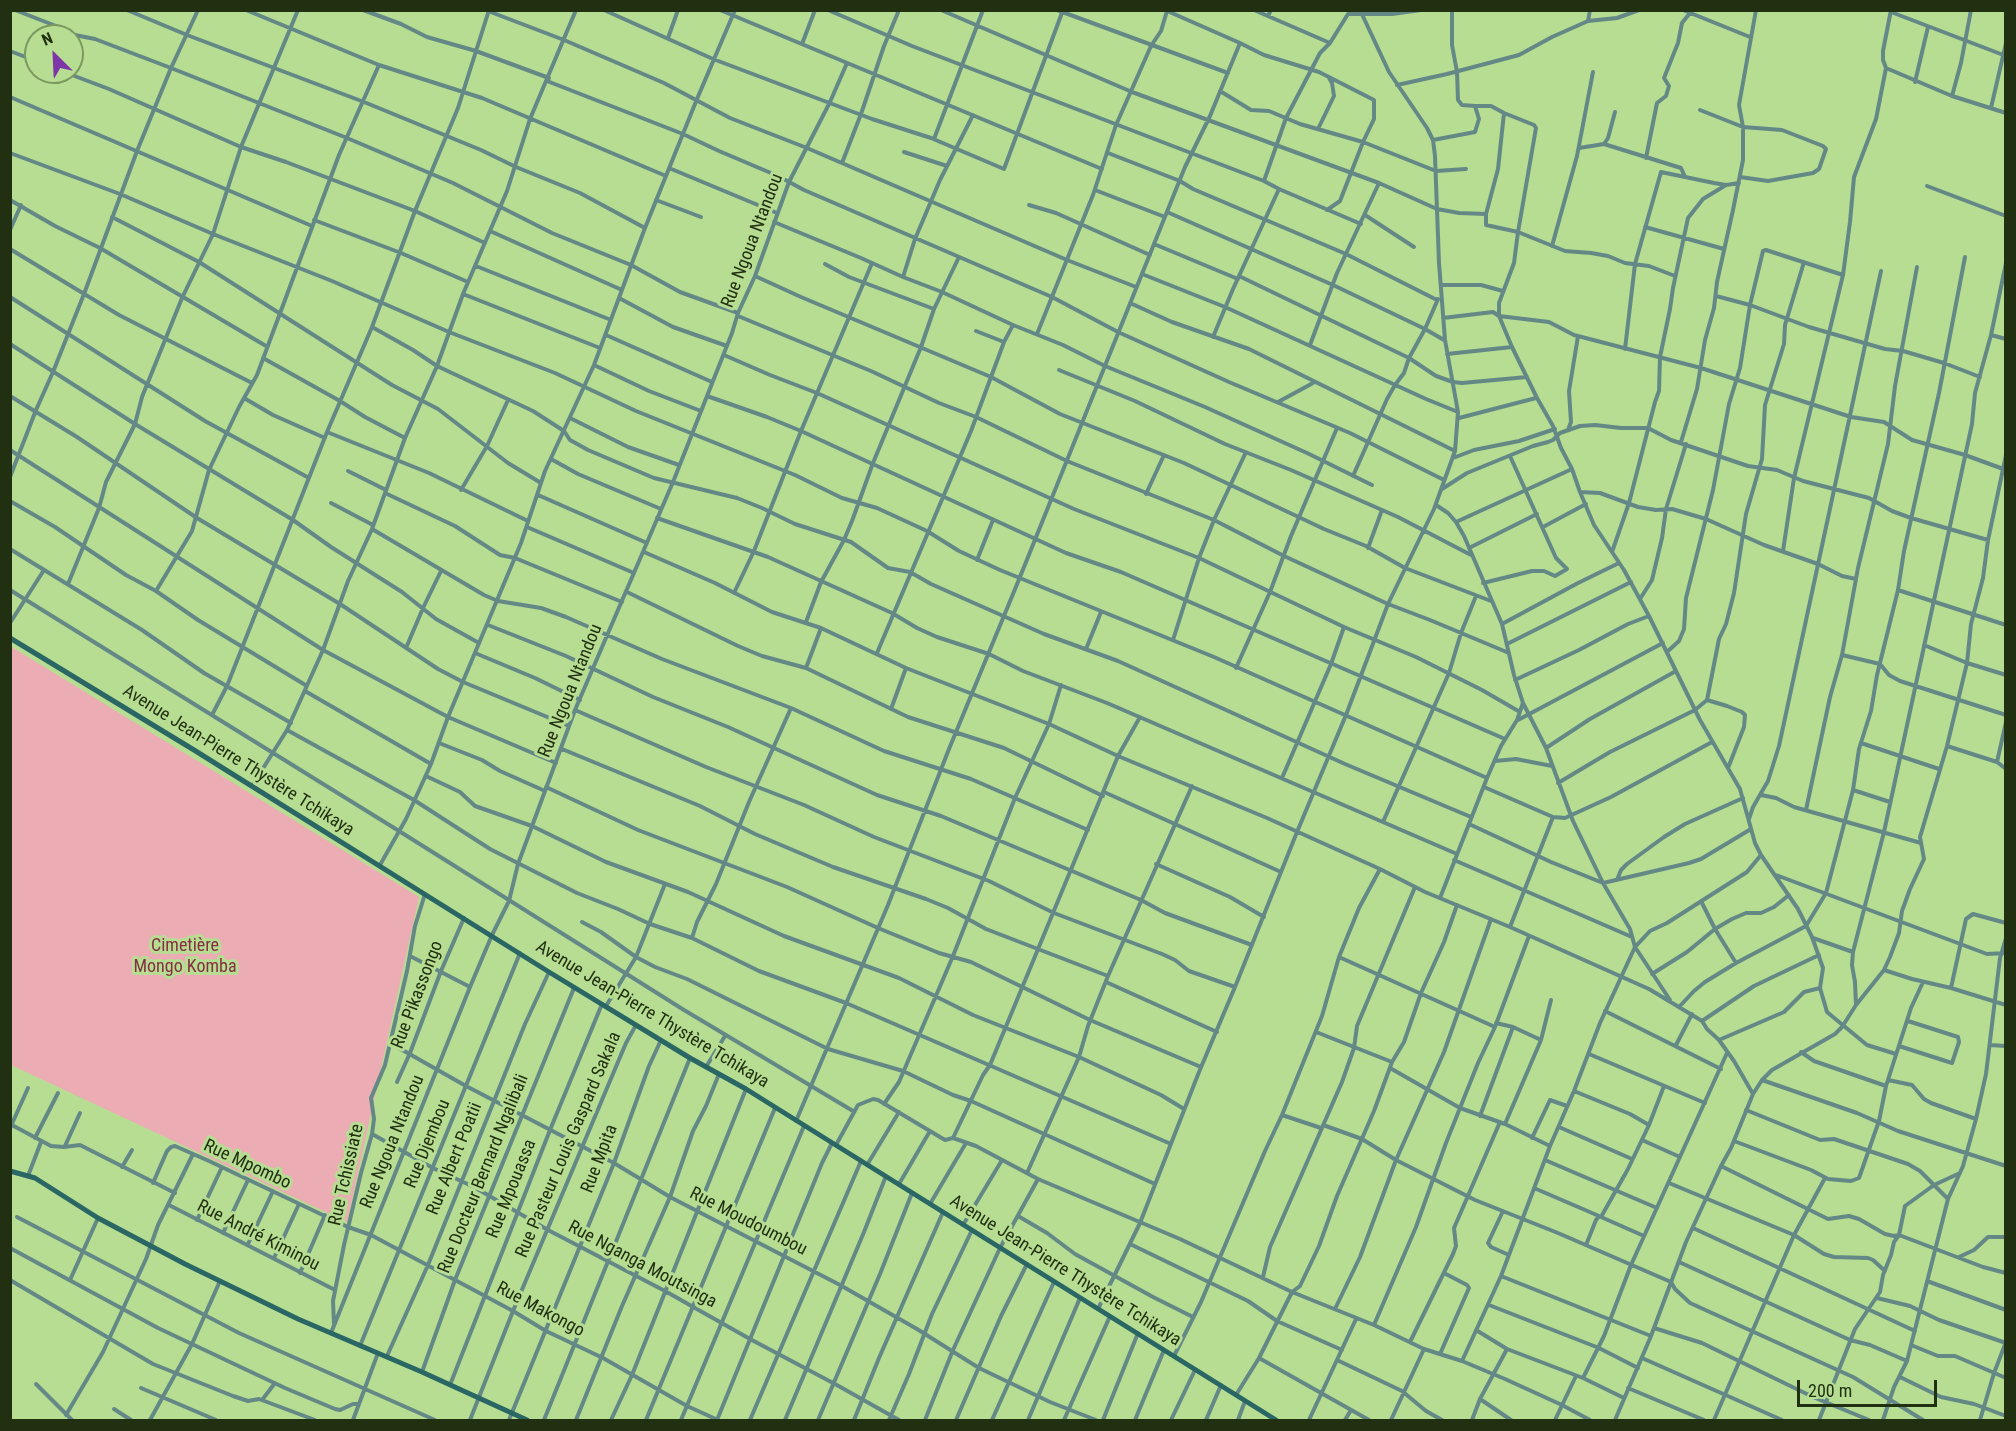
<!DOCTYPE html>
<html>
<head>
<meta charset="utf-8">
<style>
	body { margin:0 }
	#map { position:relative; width:2016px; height:1431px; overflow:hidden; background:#b6dd92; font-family:"Roboto Condensed",sans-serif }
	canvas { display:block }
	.frame { position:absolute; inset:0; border:12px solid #223012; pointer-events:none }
	.north { position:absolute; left:24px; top:24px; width:60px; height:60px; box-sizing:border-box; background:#b6dd92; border:2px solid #7b985f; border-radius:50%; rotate:336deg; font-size:16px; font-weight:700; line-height:24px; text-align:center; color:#223012 }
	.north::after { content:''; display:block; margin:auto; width:21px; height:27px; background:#7d35a7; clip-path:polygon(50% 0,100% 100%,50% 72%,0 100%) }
	.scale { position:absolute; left:1797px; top:1380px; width:140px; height:27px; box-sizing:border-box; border:3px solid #223012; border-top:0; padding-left:8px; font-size:18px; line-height:21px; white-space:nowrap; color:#223012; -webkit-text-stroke:4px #b6dd92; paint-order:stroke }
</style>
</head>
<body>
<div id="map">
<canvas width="2016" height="1431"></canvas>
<div class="frame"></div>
<div class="north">N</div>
<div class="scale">200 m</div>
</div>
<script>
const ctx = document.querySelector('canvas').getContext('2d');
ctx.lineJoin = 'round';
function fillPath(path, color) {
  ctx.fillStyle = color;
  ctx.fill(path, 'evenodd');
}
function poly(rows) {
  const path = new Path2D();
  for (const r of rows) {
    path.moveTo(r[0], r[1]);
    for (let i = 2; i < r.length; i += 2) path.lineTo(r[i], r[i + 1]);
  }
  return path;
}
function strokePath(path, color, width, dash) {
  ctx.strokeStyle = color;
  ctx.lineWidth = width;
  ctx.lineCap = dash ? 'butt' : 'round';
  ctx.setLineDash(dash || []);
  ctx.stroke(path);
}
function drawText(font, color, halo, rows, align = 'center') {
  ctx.font = font + ' "Roboto Condensed",sans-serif';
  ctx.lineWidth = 6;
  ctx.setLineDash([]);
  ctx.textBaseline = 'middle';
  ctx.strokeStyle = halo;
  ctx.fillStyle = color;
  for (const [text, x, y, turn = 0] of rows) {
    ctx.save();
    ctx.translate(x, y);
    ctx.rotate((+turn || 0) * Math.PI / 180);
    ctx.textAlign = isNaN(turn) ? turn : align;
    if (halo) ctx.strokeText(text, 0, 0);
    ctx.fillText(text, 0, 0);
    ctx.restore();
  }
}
fillPath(poly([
	[10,646,419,897,347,1222,11,1065]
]), '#ecacb4');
strokePath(poly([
	[15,10,56,26,70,34,95,39,171,68,347,138,453,183,552,233,631,265,680,292,738,313],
	[127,10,187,35,364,102,481,150,516,167,580,193,645,228],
	[246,10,379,65,482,98,666,176],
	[363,10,401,24,427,37,476,51,549,78],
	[604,10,713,59,872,119,931,138,1004,169,1063,10],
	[720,10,1102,169],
	[828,10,912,46,1264,181,1279,189,1233,289,1213,337],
	[941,10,1132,92,1379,183,1437,209,1459,213,1486,214],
	[1057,10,1228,73],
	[1165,10,1240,43,1264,55,1319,72,1374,100,1374,119,1363,142,1340,201,1327,210],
	[1254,10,1330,43],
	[1683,10,1750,37],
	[488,11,564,40,664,83,730,118,807,148,1067,260,1136,287],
	[10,12,11,10],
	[1891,12,2006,56],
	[1268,16,1271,10],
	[1588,21,1590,10],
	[668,38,678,10],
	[802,44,815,10],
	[10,51,36,61],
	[1886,68,1952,96,2006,113],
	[64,72,109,89,241,147,286,162,415,211,485,243],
	[547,81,683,134,719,151,778,176,804,190,1052,297,1118,332,1229,382,1350,433,1444,480],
	[1915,82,1928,27],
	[1397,85,1447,74,1519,55,1552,37,1588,21,1617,18,1639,10],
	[1220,91,1251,110,1269,111,1300,124,1363,142,1436,171,1466,169],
	[1952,96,1961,63,1971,10],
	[10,97,312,226],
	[1475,106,1491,106,1504,113],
	[1991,108,2006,43],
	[1700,110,1743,127,1782,130,1823,146,1826,149,1819,169,1813,173,1768,181,1740,177],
	[1318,129,1334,96,1332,83,1329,78],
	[934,139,983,10],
	[1433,140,1475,132,1479,119,1475,106,1462,105,1458,100,1457,72,1452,45,1452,10],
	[1604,144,1608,138,1615,112],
	[1579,148,1604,144,1681,168,1685,177],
	[904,152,947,166],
	[10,153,120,194,213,234,332,281,449,332,555,373,636,411,795,475,842,498,877,508,927,531,959,551,1000,570,1214,657,1487,778],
	[1108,153,1180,181,1193,189,1346,254,1437,300],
	[1646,158,1657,103,1666,96,1669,86,1664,78,1678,43,1682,23,1690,13],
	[842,163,861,114,884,46,899,10],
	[669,168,777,213],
	[1264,181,1286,118,1320,53,1330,43,1348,14,1392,14,1421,10],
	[1927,186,2006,216],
	[1279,189,1361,224],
	[1095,190,1165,217],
	[10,200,55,226,100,248,266,346],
	[656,200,701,217],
	[1029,205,1056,213,1150,255],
	[1167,212,1333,285,1425,329,1444,340],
	[1365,215,1414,247],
	[112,217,199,262,392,385,438,409,508,463,541,483],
	[314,220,401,253,468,282],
	[774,222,861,258,903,277,942,292,1013,325,1063,345,1105,366,1205,407,1307,453,1372,485],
	[1645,227,1724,249],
	[10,230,21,205],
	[490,231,622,290],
	[1154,244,1238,279],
	[1552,246,1577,156,1593,72],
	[10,249,119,315,252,383],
	[825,264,849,277,934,309],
	[476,266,611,320],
	[1142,274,1225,307,1426,399,1458,412],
	[755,276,801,297,991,377,1060,414,1184,463,1324,529,1366,546,1405,568,1491,601],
	[1239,276,1409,358,1436,376,1453,382,1462,383,1527,377],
	[1675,276,1649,266,1625,263,1608,256,1591,253,1565,251,1518,232,1486,225,1486,214,1498,169,1504,113,1534,125,1536,128,1518,232,1514,263,1499,303,1499,316,1512,347,1537,398,1553,426,1561,448,1572,469,1580,492,1594,525,1624,570,1649,616,1700,720,1740,789,1755,843,1761,855,1798,909,1812,937,1823,968,1820,988,1827,1012,1867,1045,1896,1054],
	[903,277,915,239,940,180,973,115],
	[1441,285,1481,285,1503,291],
	[463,294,600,348],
	[1716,296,1750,305,1809,327,1885,349,1903,351,1944,363,1980,377],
	[10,297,205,421,309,478],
	[619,298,673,327,727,346],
	[1130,303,1172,322,1249,349,1455,451],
	[738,316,871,371,939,403,976,417,1067,461,1214,520,1284,556,1388,604,1430,620,1509,653],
	[1443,318,1493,312,1499,316,1549,322,1574,335,1701,368,1851,417,1884,422,1912,440,1965,455,2006,470],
	[372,327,413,350,437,366,533,411,564,431,570,440,588,450,654,478,737,498,762,508,795,524,851,542,888,568,910,572,931,584,1044,634,1118,661,1345,764,1471,817],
	[976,331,1004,342],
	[1037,334,1093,195,1116,125,1151,46,1161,31,1167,11],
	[606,335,712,382],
	[1991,335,2006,339],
	[10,344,135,424,293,520,331,547,402,592,436,619,479,643],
	[1310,345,1337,273,1379,183],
	[1625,349,1635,264,1661,172,1714,183,1726,185,1739,183],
	[1447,354,1512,347],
	[724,355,770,375,817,393,1074,509,1199,558,1344,627,1416,657,1482,690,1520,712],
	[263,358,340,401,365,417,405,438],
	[594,365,649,391,701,411],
	[1059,370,1135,401,1225,444,1291,470,1398,517,1471,555],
	[10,396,77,437,197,518,340,604,438,669,463,682,569,726],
	[707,396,767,417,801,431,1066,553,1121,572,1505,739],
	[244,398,273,415,325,438],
	[1278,402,1313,383],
	[570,418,628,447,679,465],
	[1459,418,1536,398],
	[1568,430,1571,422,1569,391,1578,336],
	[327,432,429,473,528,521],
	[1681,442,1697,389,1705,340,1714,308,1717,282,1733,210,1743,160,1743,127,1739,105,1756,10],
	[10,450,323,650,448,717,556,763],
	[1453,458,1474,450,1519,441,1555,429],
	[551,459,578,474,661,509],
	[348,471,386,490],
	[1353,476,1387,399,1395,385,1404,373,1409,358,1425,329,1438,299],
	[10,477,36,410,53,372,84,294,137,151,171,68,198,10],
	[1442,489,1467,473,1533,446,1548,442,1553,440,1560,433,1580,426,1595,425,1621,428,1648,428,1671,440,1748,466,1777,470,1803,481,1869,498,1892,511,1911,518,1988,540],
	[461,490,487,446,508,400],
	[1580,492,1600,493,1638,507,1656,510,1672,509,1706,519,1764,545,1818,564,1842,576,1856,579],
	[385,493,455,526,500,555,515,558,622,602],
	[1146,494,1164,455],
	[538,495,647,543],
	[10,501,55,527,126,575,156,591,198,620,307,686],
	[331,503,373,525],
	[1436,505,1448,513,1456,522,1464,536,1502,624,1514,675,1523,703,1546,748,1573,821,1603,883,1630,929,1635,947,1670,1000],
	[657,518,768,557,892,613,917,628,937,637,989,654,1023,671,1107,703,1457,854],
	[1456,522,1572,469],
	[527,527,634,573],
	[1543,527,1586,504],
	[372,529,484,595,498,601,541,608,566,617,662,659,791,708,884,751,971,779,1088,830],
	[1368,548,1382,510],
	[1469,548,1537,514],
	[10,549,142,630,204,673,291,723],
	[1783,551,1794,478,1843,275,1850,222,1854,177,1876,119,1886,68,1883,60,1883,51,1891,10],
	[644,552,715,583,772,612,821,628,906,668,1049,724,1118,756,1267,818,1380,869,1425,892,1510,927,1649,989,1702,1021,1707,1029,1719,1040,1734,1061,1753,1094],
	[1612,552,1629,503,1655,402,1659,391,1660,357,1670,309,1673,288,1688,218,1703,199,1726,185],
	[977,560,993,520],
	[1483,583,1532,571,1544,571,1555,576,1567,569,1556,558,1510,456],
	[68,584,99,508,106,482,135,424,142,397,182,298,213,234,241,147,298,10],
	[10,590,399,831,684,1010,853,1111],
	[1898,590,2006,625],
	[156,591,192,531,209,470,239,407,257,375,339,155,379,65],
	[627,592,738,646,762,656,806,668,908,717,1004,748,1103,796],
	[734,593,754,551,801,431,872,263],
	[1640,599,1652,580,1662,538,1666,509,1686,444],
	[806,622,821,582,844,540,852,521,873,463,921,347,934,309,959,257],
	[10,623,44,570],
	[1502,624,1578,583,1619,563],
	[488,625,566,656,653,697,728,727,877,795,941,816,1141,900,1165,913,1252,945],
	[1173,640,1199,558,1214,520,1246,452],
	[1507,644,1631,582],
	[1924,645,1967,663,2006,675],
	[406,648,423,608,441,571],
	[1086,649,1101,612],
	[1667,652,1679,641,1684,629,1686,598,1713,490,1729,404,1740,368,1750,305,1763,251,1766,250,1843,275],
	[475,653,535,678,580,700],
	[877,653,971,431,1004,342,1013,325],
	[1842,655,1880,664,1889,675,1900,681,2006,715],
	[806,668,821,628],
	[1236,668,1270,592,1291,536,1337,428],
	[1515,680,1579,650,1628,624,1649,616],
	[305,691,431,764],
	[1707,700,1719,639,1726,624,1734,593,1746,514,1762,459,1765,405,1784,344,1785,325,1804,262],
	[891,709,906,668],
	[575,710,706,767,804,805,874,837,989,881,1054,913,1162,954,1175,960,1189,971,1235,987],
	[212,715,227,686,327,432,372,327,415,211,458,108,489,10],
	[1518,720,1663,643],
	[287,730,414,800,490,849,577,893,618,909,650,924,692,938,759,971,846,1003,1171,1144],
	[439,743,482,760,500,771,545,791],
	[1861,743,1939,769],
	[1947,746,1997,762,2006,769],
	[1546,748,1590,719,1676,671],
	[562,749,700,806,755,834,833,867,926,899,948,908,986,929,1108,976],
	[1495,761,1516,759,1552,766],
	[1997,762,2006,722],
	[426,776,460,792,475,806,532,826,606,862,688,892,784,936,899,978,973,1015,1079,1057,1161,1095,1184,1109],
	[1282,778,1331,664,1344,627],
	[1558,783,1610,752,1695,710,1707,700,1727,706,1742,712,1745,715,1744,727,1728,768],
	[252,786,287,730,323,650,348,581,372,529,405,438,437,366,463,294,507,191,530,119,576,10],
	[546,787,638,830,787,887,878,928,939,953,971,962,1090,1020,1201,1067],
	[1484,787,1553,817,1565,818,1611,797,1712,742],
	[1853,790,1890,802],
	[1104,792,1281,872],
	[1761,795,1776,798,1794,807,1921,843],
	[1806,810,1830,697,1842,655,1858,568,1888,444,1895,386,1917,267],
	[1749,819,1753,807,1768,781,1779,746,1881,271],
	[1383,822,1449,673,1461,633,1476,596],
	[1469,824,1551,862,1603,883,1689,863,1701,859,1751,829],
	[1454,860,1632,937],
	[1156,864,1230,897,1264,917],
	[380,865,406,819,431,764,448,717,521,543,545,471,594,365,645,228,697,99,735,10],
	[1776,875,1979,951,1987,954,2006,953],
	[1617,880,1621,870,1627,864,1664,837,1685,824,1743,798],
	[1440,898,1487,778,1501,746,1517,720,1523,703],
	[1701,901,1715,929,1736,963],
	[582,922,601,932,636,957,655,967,687,979,828,1049,903,1071,953,1095,971,1101,1155,1184],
	[1510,927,1553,817],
	[692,938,697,922,716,884,749,802,791,708],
	[1813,938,1853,952],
	[410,956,470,987],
	[1339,957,1495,1027],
	[1884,970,1912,979,1951,988,2006,1005],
	[1652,974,1687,952,1715,929,1732,919,1746,913,1761,913,1774,907,1789,895],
	[1106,982,1217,1032],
	[1951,988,1966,919,1973,914,2006,923],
	[1856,1005,1855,982,1852,965,1853,952,1884,832,1972,424,1975,393,1991,335,2006,263],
	[606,1006,636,957,665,884],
	[1680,1006,1694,991,1705,982,1736,963,1806,926,1826,893,1853,790,1859,749,1871,711,1877,675,1898,590,1904,551,1939,393,1965,257],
	[1605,1011,1721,1069],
	[1702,1021,1754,986,1819,955],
	[1496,1023,1513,1027,1541,1040,1505,1124],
	[1316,1032,1392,1062],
	[1541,1040,1551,1000],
	[1719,1040,1784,1012,1804,992,1820,988],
	[390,1043,466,1086,614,1163,670,1197,840,1285,917,1329,979,1368,1050,1402,1096,1420],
	[1676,1045,1692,1014],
	[1990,1045,2006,1046],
	[1899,1046,1952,1063,1959,1042,1958,1037,1908,1021],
	[1801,1052,1814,1061,1886,1086],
	[1589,1054,1705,1103],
	[706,1067,725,1036],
	[1390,1068,1460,1108,1505,1124,1550,1146],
	[1762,1080,1857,1113,1898,1131,2006,1166],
	[1888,1080,1912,1085,1924,1099,1931,1103,1976,1119],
	[397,1082,410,1053,441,971,464,918],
	[1574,1091,1630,1114,1649,1125],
	[884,1104,899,1082,953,956,1015,798,1049,724,1061,685],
	[1746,1110,1820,1140,1834,1139,1908,1164,1920,1171,1948,1199],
	[1282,1115,1321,1128],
	[1480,1116,1513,1027],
	[796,1121,888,905,949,749,1020,577,1185,167,1210,116,1240,43],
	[10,1124,51,1146,64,1147,80,1145,175,1193],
	[1323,1125,1362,1139,1396,1160,1475,1200,1558,1233,1671,1282,1675,1289,1690,1303,1853,1377,1923,1420],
	[11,1126,28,1088],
	[1559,1127,1632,1159],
	[372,1134,433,1168,474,1187,548,1230,665,1291,750,1339,835,1384,899,1420],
	[35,1138,58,1093],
	[953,1138,983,1075,990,1065,1118,756,1140,717],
	[1532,1138,1550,1100,1567,1106],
	[1642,1140,1680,1157],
	[1734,1141,1811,1170,1828,1179,1851,1181,1859,1178,1879,1121,1886,1086,1911,1008,1923,982],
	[836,1145,858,1105,873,1099,878,1100,945,1140,953,1138,976,1146,1038,1179,1180,1239,1292,1292,1374,1325,1424,1349,1462,1361,1505,1379,1562,1405,1590,1420],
	[65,1146,80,1113],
	[1545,1160,1657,1208],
	[867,1165,899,1112],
	[1721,1166,1828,1219,1849,1216,1859,1219,1885,1234,1894,1236,1899,1235,1983,1267,2006,1273],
	[122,1167,132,1150],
	[1027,1173,1079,1057,1088,1026,1108,976,1192,786],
	[28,1176,41,1142],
	[153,1183,167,1151,171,1147,175,1146,209,1161,348,1227,371,1235,513,1311,546,1331,603,1358,687,1406,718,1420],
	[1669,1183,1794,1235,1824,1254,1834,1257,1868,1258,1873,1260,1885,1271],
	[899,1184,930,1131],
	[1534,1188,1599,1216],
	[930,1204,966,1143],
	[169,1205,335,1290],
	[1503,1211,1488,1243,1491,1247,1509,1255],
	[1018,1216,1047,1233,1075,1254,1153,1297,1193,1317],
	[17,1217,239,1333,435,1420],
	[1601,1217,1644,1236],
	[197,1220,222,1167],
	[963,1225,1002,1160],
	[1693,1228,1915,1331],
	[223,1233,248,1180],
	[248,1244,273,1191],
	[1130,1244,1248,1301,1277,1321,1342,1350],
	[1586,1245,1596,1220,1599,1216,1601,1217,1628,1169,1649,1125,1664,1086],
	[10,1248,158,1328,285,1388,335,1409,340,1410,353,1404,359,1404],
	[1959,1257,1974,1250,1988,1237,2006,1237],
	[274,1258,299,1204],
	[1679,1262,1850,1340,1870,1345,1907,1361],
	[300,1273,325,1215],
	[1501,1276,1651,1336],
	[1263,1277,1270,1247,1342,1082,1354,1048,1357,1026,1415,887],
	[10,1280,153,1364,233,1396,248,1401,259,1399,315,1420],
	[70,1280,98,1218],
	[1927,1281,2006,1310],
	[1877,1298,1910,1306,1939,1320,2006,1343],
	[1489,1305,1599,1348,1638,1368],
	[1098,1309,1140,1223,1199,1072,1235,987,1297,832,1346,715,1388,604,1434,509,1455,451,1458,412,1445,340,1439,263,1435,156,1433,140,1427,128,1389,72,1360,10],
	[1335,1309,1360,1257,1396,1160,1444,1052,1491,919],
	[334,1324,333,1301,344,1245,361,1173,372,1134,374,1119,371,1098,385,1065,407,971,415,926,425,894],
	[1374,1325,1416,1227,1446,1143,1478,1063,1495,1027,1529,936],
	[1654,1328,1702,1343,1813,1397,1869,1420],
	[1476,1330,1507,1349,1583,1378,1624,1398],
	[331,1333,470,987,492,935,509,901,518,864,575,710,673,482,732,333,738,313,755,276,789,182,830,102,847,63],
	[1410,1342,1453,1254,1456,1246,1454,1228,1500,1122],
	[1911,1345,1938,1356,1955,1356,2006,1378],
	[360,1346,520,953],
	[1440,1354,1469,1288,1467,1285,1444,1273],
	[387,1356,428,1265,525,1024,549,972],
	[1174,1356,1201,1302,1265,1151,1282,1115,1322,1016,1339,957,1359,908,1380,869],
	[1259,1358,1369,1420],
	[1642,1358,1782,1420],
	[1337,1360,1402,1391,1426,1411,1442,1420],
	[1462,1361,1501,1276,1550,1146,1574,1091,1600,1023,1635,947,1650,931,1667,923,1747,872,1761,855],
	[422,1372,455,1280,574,988],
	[1900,1377,1941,1397,1974,1404,2006,1416],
	[1583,1378,1604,1336,1631,1265,1727,1053],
	[36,1384,72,1420],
	[450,1385,550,1130,602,1004],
	[141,1388,216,1420],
	[1628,1388,1704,1420],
	[1236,1395,1259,1358,1292,1292,1300,1286,1319,1246,1337,1196,1374,1111,1392,1062,1404,1042,1421,993,1444,942,1457,905],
	[1480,1399,1511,1420],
	[262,1400,275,1383],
	[114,1409,131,1420],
	[66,1415,103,1352,146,1259,158,1225,193,1154],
	[150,1420,192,1344,220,1281],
	[353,1420,378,1353],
	[470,1420,513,1311,626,1043,636,1025],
	[509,1420,614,1163,649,1066,661,1040],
	[544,1420,690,1058],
	[576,1420,622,1306,670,1197,693,1131,706,1106,719,1074],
	[611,1420,632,1375,746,1089],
	[646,1420,775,1108],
	[681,1420,804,1126],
	[717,1420,822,1163,832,1143],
	[750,1420,861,1161],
	[785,1420,864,1232,886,1176],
	[818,1420,880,1274,912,1193],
	[854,1420,879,1358,943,1212],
	[889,1420,909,1374,932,1314,972,1230],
	[925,1420,953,1350,1000,1248,1038,1179],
	[956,1420,1001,1316,1027,1264],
	[992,1420,1054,1282],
	[1028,1420,1080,1298],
	[1064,1420,1110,1316],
	[1103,1420,1138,1333],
	[1135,1420,1164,1350],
	[1171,1420,1195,1370],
	[1206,1420,1221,1385],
	[1238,1420,1245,1401],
	[1309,1420,1356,1319],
	[1345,1420,1351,1410],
	[1391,1420,1424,1349],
	[1472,1420,1480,1399,1507,1349],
	[1555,1420,1576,1376],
	[1615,1420,1651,1336,1686,1242,1721,1166,1731,1148,1753,1094,1762,1080,1772,1070,1835,1034,1842,1027,1856,1005,1884,970,1890,957,1899,933,1902,911,1910,889,1924,859,1920,837,1947,746,1967,663,1971,624,1983,578,1988,540,2006,455],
	[1714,1420,1794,1235,1825,1178],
	[1819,1420,1855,1329,1880,1292,1883,1275,1891,1255,1894,1242,1899,1235,1905,1206,1934,1185,1960,1173],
	[1883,1420,1894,1387,1907,1361,1948,1199,1963,1166,1976,1119,1986,1074,2000,958,2006,938],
	[1980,1420,1994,1373,2006,1342]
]), '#648886', 4);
strokePath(poly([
	[10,638,194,750,549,972,690,1058,746,1089,1276,1420],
	[10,1171,35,1178,98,1218,185,1264,298,1319,422,1372,527,1420]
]), '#2a6663', 5);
drawText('18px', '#223012', '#b6dd92', [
	["Rue Ngoua Ntandou",753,241,-69],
	["Rue Ngoua Ntandou",571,691,-68],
	["Avenue Jean-Pierre Thystère Tchikaya",238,761,32],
	["Rue Pikassongo",418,995,-69],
	["Avenue Jean-Pierre Thystère Tchikaya",652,1015,31],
	["Rue Ngoua Ntandou",393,1142,-68],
	["Rue Djembou",428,1144,-68],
	["Rue Pasteur Louis Gaspard Sakala",569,1145,-67],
	["Rue Albert Poatii",455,1159,-68],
	["Rue Mpita",600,1159,-69],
	["Rue Mpombo",247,1165,25],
	["Rue Docteur Bernard Ngalibali",484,1174,-68],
	["Rue Tchissiate",347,1175,-77],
	["Rue Mpouassa",512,1189,-68],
	["Rue Moudoumbou",748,1222,27],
	["Rue André Kiminou",258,1236,27],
	["Rue Nganga Moutsinga",642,1265,28],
	["Avenue Jean-Pierre Thystère Tchikaya",1065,1271,32],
	["Rue Makongo",540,1310,28]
]);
drawText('18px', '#872f42', '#b6dd92', [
	["Cimetière",185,946],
	["Mongo Komba",185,967]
]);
</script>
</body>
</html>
